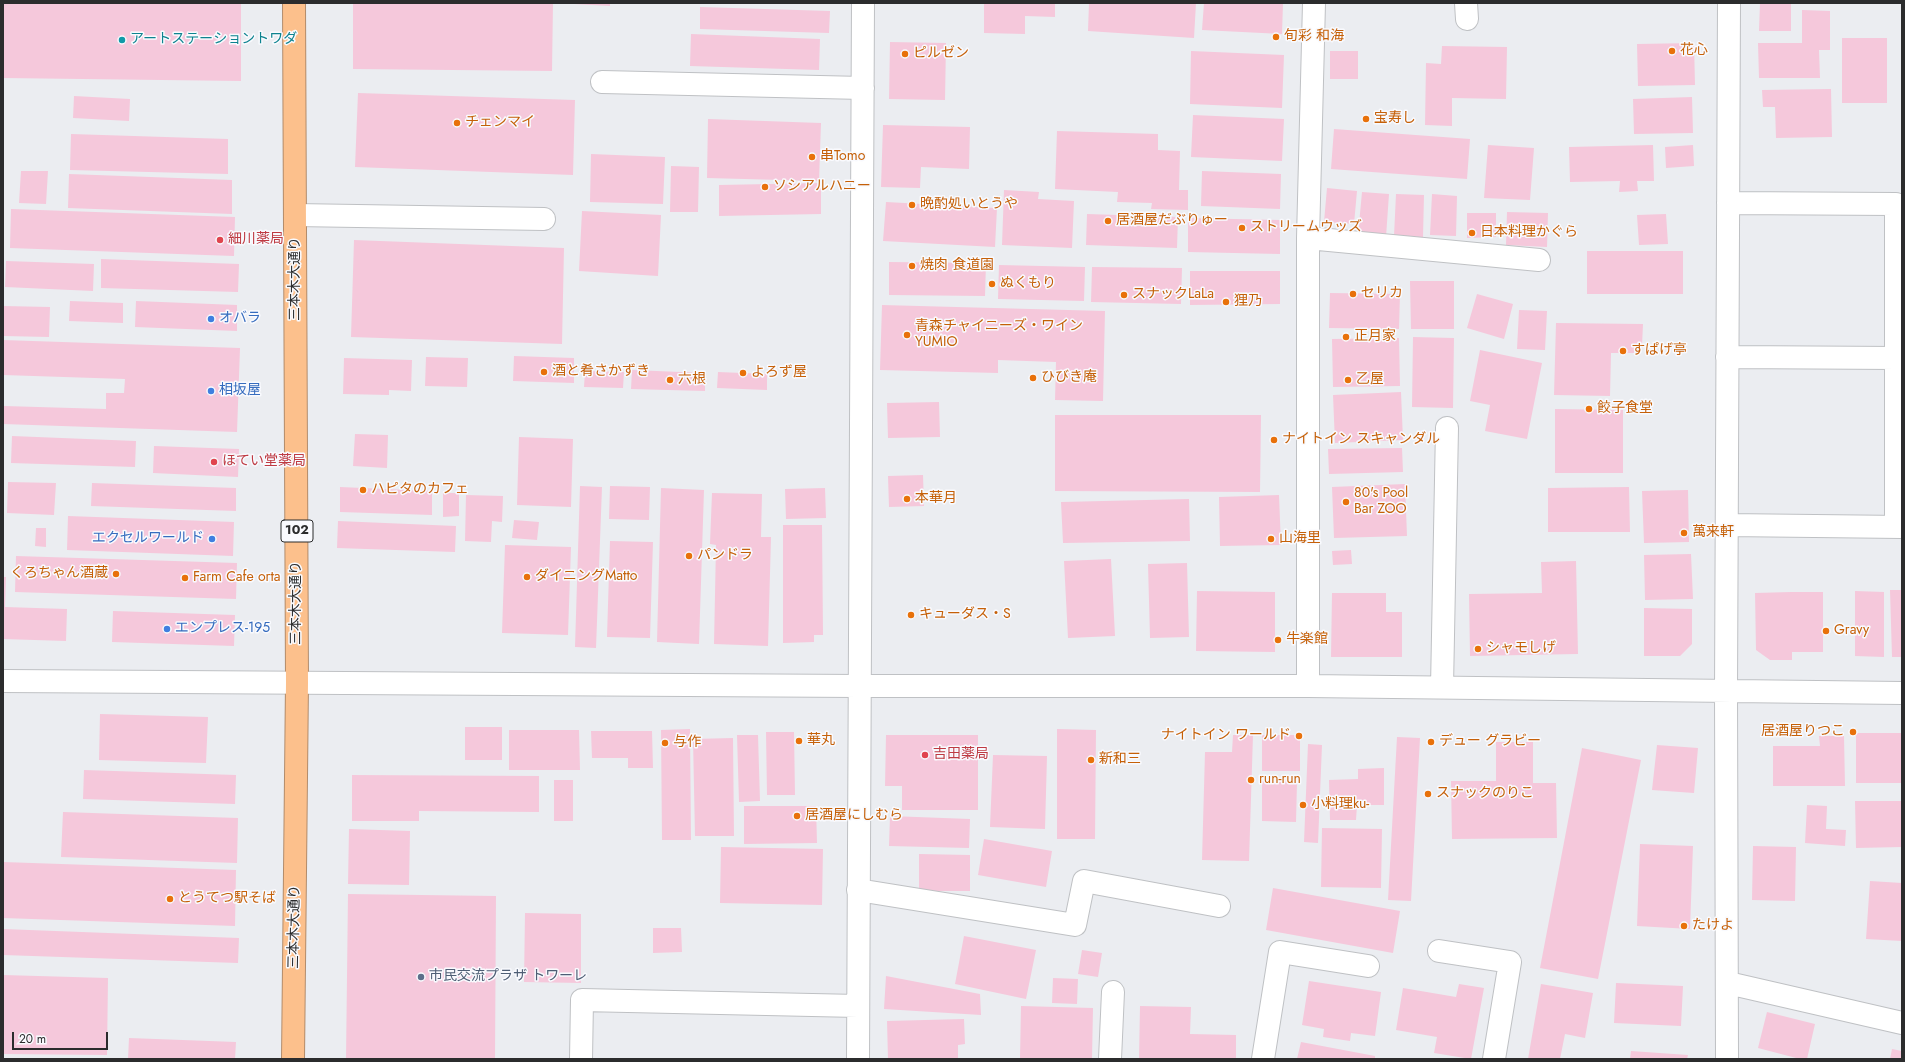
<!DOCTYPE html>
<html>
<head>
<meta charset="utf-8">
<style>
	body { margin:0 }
	#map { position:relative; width:1905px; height:1062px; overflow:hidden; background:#ebedf1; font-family:Jost,sans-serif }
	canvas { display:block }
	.frame { position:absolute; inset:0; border:4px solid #2b2c2d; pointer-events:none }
	.scale { position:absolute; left:12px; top:1032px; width:96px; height:18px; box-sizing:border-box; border:2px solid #2b2c2d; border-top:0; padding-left:5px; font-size:12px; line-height:14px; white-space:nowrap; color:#2b2c2d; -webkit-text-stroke:3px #f9fafe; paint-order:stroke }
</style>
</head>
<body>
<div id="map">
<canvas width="1905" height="1062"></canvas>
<div class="frame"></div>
<div class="scale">20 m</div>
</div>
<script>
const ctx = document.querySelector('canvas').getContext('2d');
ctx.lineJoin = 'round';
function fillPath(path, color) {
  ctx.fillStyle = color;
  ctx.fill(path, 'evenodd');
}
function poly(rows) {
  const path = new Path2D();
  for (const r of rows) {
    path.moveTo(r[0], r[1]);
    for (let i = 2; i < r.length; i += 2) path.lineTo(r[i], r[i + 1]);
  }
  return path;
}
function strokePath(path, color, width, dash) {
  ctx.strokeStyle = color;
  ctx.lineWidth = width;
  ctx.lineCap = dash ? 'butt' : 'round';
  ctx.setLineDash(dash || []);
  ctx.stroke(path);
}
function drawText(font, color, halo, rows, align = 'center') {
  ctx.font = font + ' Jost,"Noto Sans JP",sans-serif';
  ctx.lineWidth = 3;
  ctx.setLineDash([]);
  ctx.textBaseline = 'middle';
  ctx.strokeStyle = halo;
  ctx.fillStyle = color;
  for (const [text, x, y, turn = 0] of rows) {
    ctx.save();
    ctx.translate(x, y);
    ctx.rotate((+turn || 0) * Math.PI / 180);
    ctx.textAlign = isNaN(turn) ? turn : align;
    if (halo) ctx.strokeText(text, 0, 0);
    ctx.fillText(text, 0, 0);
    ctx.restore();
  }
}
fillPath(poly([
	[3,3,241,3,241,81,3,78],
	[353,3,553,3,552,71,353,69],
	[574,3,610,3,610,6,574,4],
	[984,3,1055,3,1055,17,1025,16,1025,34,984,33],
	[1089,3,1196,3,1194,38,1088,31],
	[1204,3,1283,3,1282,34,1202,30],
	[1760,3,1791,3,1791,31,1759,31],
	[700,7,830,11,829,33,700,29],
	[1802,10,1830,11,1830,50,1819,50,1820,78,1759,78,1758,43,1802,43],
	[691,34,820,39,819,70,690,66],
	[1842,38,1887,38,1887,103,1842,103],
	[890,42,946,43,945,100,889,99],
	[1694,43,1695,85,1638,86,1637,44],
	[1442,46,1507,47,1506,99,1452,98,1452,126,1425,125,1426,63,1441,64],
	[1191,51,1284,55,1282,108,1190,104],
	[1330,51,1358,51,1358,79,1330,79],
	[1831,89,1832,137,1776,138,1775,107,1763,107,1762,90],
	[358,93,575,100,573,175,355,167],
	[74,96,130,99,129,121,73,118],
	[1692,97,1693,133,1634,134,1633,99],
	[1193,115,1284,119,1282,161,1191,157],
	[708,119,821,123,819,181,707,178],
	[883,125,970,127,969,169,921,167,920,188,881,187],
	[1334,129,1470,139,1467,179,1331,169],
	[1057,131,1158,134,1158,150,1180,151,1179,190,1188,190,1188,210,1151,209,1152,203,1117,202,1118,192,1055,189],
	[71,134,228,139,228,174,70,170],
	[1488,145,1534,148,1530,200,1484,198],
	[1653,145,1654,181,1637,181,1638,191,1619,192,1620,181,1570,182,1569,147],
	[1693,145,1694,166,1666,168,1665,147],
	[591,154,665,157,663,204,590,202],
	[671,166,699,167,698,212,670,212],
	[21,171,48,171,46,204,19,203],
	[1202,171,1281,174,1280,209,1201,206],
	[69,174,232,180,232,214,68,208],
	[821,183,821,214,719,216,719,185],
	[1327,188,1357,191,1354,224,1324,222],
	[1004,190,1039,192,1038,199,1074,201,1072,248,1002,245],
	[1362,192,1389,194,1386,237,1358,235],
	[1396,194,1424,195,1423,237,1394,236],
	[1432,194,1457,196,1456,236,1430,235],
	[886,202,997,208,995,247,883,241],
	[11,209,235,217,234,256,10,248],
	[582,211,661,215,658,276,579,271],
	[1507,212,1548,213,1547,247,1506,245],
	[1467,213,1496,213,1496,237,1467,238],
	[1087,214,1178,217,1177,248,1086,245],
	[1666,214,1668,244,1639,245,1637,215],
	[1188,218,1280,220,1280,254,1188,252],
	[354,240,564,248,562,344,351,337],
	[1587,251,1683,251,1683,294,1587,294],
	[101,259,239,264,238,292,101,288],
	[6,261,94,264,93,291,5,287],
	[889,262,986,263,985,296,889,295],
	[999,265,1085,267,1084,301,998,299],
	[1092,267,1182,268,1181,304,1091,302],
	[1190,271,1280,271,1280,304,1190,305],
	[1410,281,1454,281,1454,329,1411,329],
	[1330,293,1400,294,1399,329,1329,328],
	[1477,294,1513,304,1504,339,1467,328],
	[70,301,123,303,123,323,69,321],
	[136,301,237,305,237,331,135,327],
	[882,305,1105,311,1103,401,1055,400,1056,362,998,360,998,373,880,370],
	[3,306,50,307,49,337,3,336],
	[1519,310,1547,311,1545,350,1517,349],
	[1556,323,1643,324,1642,346,1634,346,1634,353,1611,353,1610,396,1554,395],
	[1413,337,1454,338,1453,408,1412,407],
	[1399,338,1400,386,1333,387,1332,339],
	[3,340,240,348,237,432,3,424,4,406,106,409,106,393,124,393,125,379,3,375],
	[1480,350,1542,363,1527,439,1485,431,1490,405,1470,401],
	[514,356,574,358,574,383,513,381],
	[426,357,468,358,467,387,425,386],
	[344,358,412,360,411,391,389,390,389,395,343,394],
	[632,370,705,373,705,391,631,389],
	[585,371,624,372,623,388,584,387],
	[718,372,767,374,767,390,717,388],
	[1401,392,1403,440,1335,443,1333,395],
	[939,402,940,437,888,438,887,403],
	[1555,409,1623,410,1623,473,1555,473],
	[1055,415,1261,415,1260,492,1055,491],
	[355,434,388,435,387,468,353,466],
	[12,436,136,441,135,467,11,463],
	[519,437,573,439,571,507,517,505],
	[154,446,239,449,238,477,153,473],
	[1402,448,1403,472,1329,474,1328,449],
	[923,475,924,506,889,507,888,476],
	[8,482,56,483,54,515,7,513],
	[92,483,236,488,236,511,91,506],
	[1405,484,1407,536,1334,538,1332,487],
	[580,486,602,487,596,648,575,647],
	[610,486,650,487,649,520,609,519],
	[340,487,432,491,432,515,340,512],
	[1629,487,1630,532,1548,532,1548,488],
	[661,488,704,490,699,644,657,642],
	[825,488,826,518,786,519,785,489],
	[1688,490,1689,542,1644,543,1642,491],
	[443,493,459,493,459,516,443,517],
	[712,493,762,494,761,537,771,537,768,646,714,644,716,545,710,544],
	[466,495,503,496,502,522,492,521,491,542,465,541],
	[1279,495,1281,545,1220,546,1219,497],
	[1189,499,1190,541,1063,543,1061,502],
	[68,516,234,522,233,556,67,550],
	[514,520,539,522,537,540,512,538],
	[338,521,456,526,455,552,337,548],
	[783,525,822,525,823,635,814,635,814,642,783,643],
	[36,528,46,528,46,547,35,546],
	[610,541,653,542,650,638,607,637],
	[505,545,571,547,568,635,502,633],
	[1351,550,1352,564,1333,565,1332,551],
	[1691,554,1693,599,1645,600,1644,555],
	[16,556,237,563,236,599,15,592],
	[1111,559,1115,636,1068,638,1064,561],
	[1576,561,1578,654,1470,656,1469,594,1542,593,1541,562],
	[1187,563,1189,637,1150,638,1148,564],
	[3,577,6,577,5,607,67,609,66,641,3,639],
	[1890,590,1902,590,1902,657,1892,657],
	[1197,591,1275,592,1275,652,1196,651],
	[1855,591,1884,592,1884,657,1855,656],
	[1791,592,1823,592,1823,652,1792,652,1792,660,1770,660,1756,650,1755,593],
	[1332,593,1386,593,1386,612,1402,612,1402,657,1331,657],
	[1644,608,1692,609,1692,644,1680,656,1644,656],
	[113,611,235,615,234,646,112,642],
	[100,714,208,717,206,763,99,760],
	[465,727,502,727,502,760,465,760],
	[690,729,691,840,662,840,661,730],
	[1057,729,1096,730,1095,839,1057,839],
	[509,730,579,730,580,770,509,770],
	[591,731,652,731,653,768,628,768,628,758,592,758],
	[766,732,794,732,795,795,767,795],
	[1856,733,1902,733,1902,783,1856,783],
	[737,735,758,735,760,801,739,802],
	[886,735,978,735,978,810,902,810,902,786,885,786],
	[1233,735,1253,735,1249,861,1202,860,1205,752,1232,752],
	[1262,735,1300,735,1300,771,1262,771],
	[1819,736,1844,736,1845,786,1773,786,1773,746,1820,746],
	[1397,737,1420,738,1411,901,1388,900],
	[733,738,734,836,695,836,693,739],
	[1496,742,1533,742,1533,783,1556,783,1557,838,1452,839,1451,781,1496,781],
	[1308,744,1322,745,1318,843,1304,842],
	[1657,745,1698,748,1694,793,1652,790],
	[1582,748,1641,760,1598,979,1540,968],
	[993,755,1047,756,1045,829,990,827],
	[1384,768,1384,805,1357,805,1356,820,1330,820,1329,780,1358,779,1358,769],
	[84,770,236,775,235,804,83,799],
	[352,775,539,776,539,812,419,811,419,821,352,821],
	[554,780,573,780,573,821,554,821],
	[1262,781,1297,782,1296,822,1262,821],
	[1855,801,1902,801,1902,847,1856,848],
	[1807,805,1827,806,1826,829,1846,830,1845,846,1805,843],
	[744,806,816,806,817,843,744,844],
	[63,812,238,818,237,863,61,857],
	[890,816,970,819,969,848,889,846],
	[1322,828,1382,829,1381,888,1321,887],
	[349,829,410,831,409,885,348,884],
	[984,839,1052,851,1046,887,978,875],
	[1640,844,1693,846,1690,929,1637,926],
	[1753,846,1796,847,1795,901,1752,900],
	[721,847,823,849,822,905,720,903],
	[919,854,970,855,970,891,919,891],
	[3,862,236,870,235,926,3,918],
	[1870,881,1902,883,1902,941,1866,939],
	[1273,888,1400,911,1393,953,1266,930],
	[348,894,496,896,495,1059,346,1059],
	[525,913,581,914,581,983,524,982],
	[653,928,681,928,682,952,653,953],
	[3,929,239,938,238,963,3,955],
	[964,936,1036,950,1026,999,955,984],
	[1082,950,1102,953,1098,977,1078,974],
	[3,975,108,978,107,1055,3,1054],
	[886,976,980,994,981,1015,884,1009],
	[1053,978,1078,979,1077,1004,1052,1003],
	[1309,981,1381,992,1375,1036,1351,1033,1350,1041,1323,1037,1324,1029,1302,1025],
	[1616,983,1683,986,1681,1026,1614,1023],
	[1459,984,1484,988,1471,1059,1434,1053,1437,1037,1396,1030,1403,988,1456,997],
	[1541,984,1593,993,1585,1038,1565,1034,1560,1059,1528,1059],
	[1021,1006,1093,1008,1092,1059,1020,1059],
	[1140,1006,1191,1007,1190,1034,1236,1035,1236,1059,1139,1059],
	[1767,1012,1815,1024,1807,1059,1800,1059,1758,1048],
	[964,1019,965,1044,958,1045,958,1059,888,1059,887,1021],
	[129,1038,236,1042,235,1059,128,1059],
	[1301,1042,1375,1056,1375,1059,1297,1059],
	[1892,1049,1902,1051,1902,1059,1890,1059],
	[1631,1051,1688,1055,1687,1059,1630,1059]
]), '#f5c8db');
const minor = poly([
	[1466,3,1467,19],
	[602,82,863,88],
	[1728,203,1896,204,1896,527],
	[295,215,544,219],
	[1308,238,1539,260],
	[1727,357,1897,358],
	[1727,525,1902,527],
	[3,681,859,686,1308,686,1902,693],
	[1308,686,1308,238,1314,3],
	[1442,687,1447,428],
	[858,890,1075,925,1084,881,1219,906],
	[1439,951,1510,962,1494,1059],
	[1728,983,1902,1023],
	[581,1059,582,1000,858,1006],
	[858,1059,863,3],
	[1110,1059,1113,992],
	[1263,1059,1280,952,1368,966],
	[1727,1059,1726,691,1729,3]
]);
const highway = poly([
	[293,1059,297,683,294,3]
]);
strokePath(minor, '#bfc1c4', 24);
strokePath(highway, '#b38c6b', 24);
strokePath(minor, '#fff', 22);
strokePath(highway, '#fcc08c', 22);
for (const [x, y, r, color] of [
	[1276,37,4,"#e8710a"],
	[122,40,4,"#0f9aa8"],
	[1672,51,4,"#e8710a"],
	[905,54,4,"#e8710a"],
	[1366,119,4,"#e8710a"],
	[457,123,4,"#e8710a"],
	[812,157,4,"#e8710a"],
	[765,187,4,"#e8710a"],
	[912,205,4,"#e8710a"],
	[1108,221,4,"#e8710a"],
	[1242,228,4,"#e8710a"],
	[1472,233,4,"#e8710a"],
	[220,240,4,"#e0444e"],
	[912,266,4,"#e8710a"],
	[992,284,4,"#e8710a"],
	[1353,294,4,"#e8710a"],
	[1124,295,4,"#e8710a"],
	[1226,302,4,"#e8710a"],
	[211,319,4,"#3f7fe0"],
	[907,335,4,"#e8710a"],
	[1346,337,4,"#e8710a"],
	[1623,351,4,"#e8710a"],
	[544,372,4,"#e8710a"],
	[743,373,4,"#e8710a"],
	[1033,378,4,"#e8710a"],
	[670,380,4,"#e8710a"],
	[1348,380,4,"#e8710a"],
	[211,391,4,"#3f7fe0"],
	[1589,409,4,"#e8710a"],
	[1274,440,4,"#e8710a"],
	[214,462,4,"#e0444e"],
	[363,490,4,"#e8710a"],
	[907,499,4,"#e8710a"],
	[1346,502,4,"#e8710a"],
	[1684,533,4,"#e8710a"],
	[212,539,4,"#3f7fe0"],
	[1271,539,4,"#e8710a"],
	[689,556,4,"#e8710a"],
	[116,574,4,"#e8710a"],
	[527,577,4,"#e8710a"],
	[185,578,4,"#e8710a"],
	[911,615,4,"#e8710a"],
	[167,629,4,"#3f7fe0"],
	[1826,631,4,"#e8710a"],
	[1278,640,4,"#e8710a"],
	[1478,649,4,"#e8710a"],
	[1853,732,4,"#e8710a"],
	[1299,736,4,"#e8710a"],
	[799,741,4,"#e8710a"],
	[1431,742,4,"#e8710a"],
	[665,743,4,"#e8710a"],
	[925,755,4,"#e0444e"],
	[1091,760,4,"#e8710a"],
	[1251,780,4,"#e8710a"],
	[1428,794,4,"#e8710a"],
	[1303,805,4,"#e8710a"],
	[797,816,4,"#e8710a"],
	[170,899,4,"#e8710a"],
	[1684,926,4,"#e8710a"],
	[421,977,4,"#5c6f8a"]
]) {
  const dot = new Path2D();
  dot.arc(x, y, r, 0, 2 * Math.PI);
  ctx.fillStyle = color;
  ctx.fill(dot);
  strokePath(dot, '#f9fafe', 1.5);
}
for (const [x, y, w] of [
	[297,531,32]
]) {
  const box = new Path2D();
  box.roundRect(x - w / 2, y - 11, w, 22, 3);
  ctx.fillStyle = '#f9fafe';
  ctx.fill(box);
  strokePath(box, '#2b2c2d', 1);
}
drawText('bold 13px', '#2b2c2d', null, [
	["102",297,531]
]);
drawText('14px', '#c56008', '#f9fafe', [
	["旬彩 和海",1284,37],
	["花心",1680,51],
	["ピルゼン",913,54],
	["宝寿し",1374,119],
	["チェンマイ",465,123],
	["串Tomo",820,157],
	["ソシアルハニー",773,187],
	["晩酌処いとうや",920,205],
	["居酒屋だぶりゅー",1116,221],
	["ストリームウッズ",1250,228],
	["日本料理かぐら",1480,233],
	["焼肉 食道園",920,266],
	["ぬくもり",1000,284],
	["セリカ",1361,294],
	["スナックLaLa",1132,295],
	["狸乃",1234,302],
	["青森チャイニーズ・ワイン",915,327],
	["YUMIO",915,343],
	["正月家",1354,337],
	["すぱげ亭",1631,351],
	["酒と肴さかずき",552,372],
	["よろず屋",751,373],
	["ひびき庵",1041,378],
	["六根",678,380],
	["乙屋",1356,380],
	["餃子食堂",1597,409],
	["ナイトイン スキャンダル",1282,440],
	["ハピタのカフェ",371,490],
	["80's Pool",1354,494],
	["Bar ZOO",1354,510],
	["本華月",915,499],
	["萬来軒",1692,533],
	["山海里",1279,539],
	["パンドラ",697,556],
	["くろちゃん酒蔵",108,574,"right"],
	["ダイニングMatto",535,577],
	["Farm Cafe orta",193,578],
	["キューダス・S",919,615],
	["Gravy",1834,631],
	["牛楽館",1286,640],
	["シャモしげ",1486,649],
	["居酒屋りつこ",1845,732,"right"],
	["ナイトイン ワールド",1291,736,"right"],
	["華丸",807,741],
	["デュー グラビー",1439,742],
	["与作",673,743],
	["新和三",1099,760],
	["run-run",1259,780],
	["スナックのりこ",1436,794],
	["小料理ku-",1311,805],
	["居酒屋にしむら",805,816],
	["とうてつ駅そば",178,899],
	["たけよ",1692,926]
], 'left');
drawText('14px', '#0d838f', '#f9fafe', [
	["アートステーショントワダ",130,40]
], 'left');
drawText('14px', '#be3a42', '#f9fafe', [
	["細川薬局",228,240],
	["ほてい堂薬局",222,462],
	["吉田薬局",933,755]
], 'left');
drawText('14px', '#2b2c2d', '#f9fafe', [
	["三本木大通り",296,279,-90],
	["三本木大通り",297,603,-90],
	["三本木大通り",295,927,-89]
]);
drawText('14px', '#366cbe', '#f9fafe', [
	["オバラ",219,319],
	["相坂屋",219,391],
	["エクセルワールド",204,539,"right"],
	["エンプレス-195",175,629]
], 'left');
drawText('14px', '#4e5e75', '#f9fafe', [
	["市民交流プラザ トワーレ",429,977]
], 'left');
</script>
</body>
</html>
